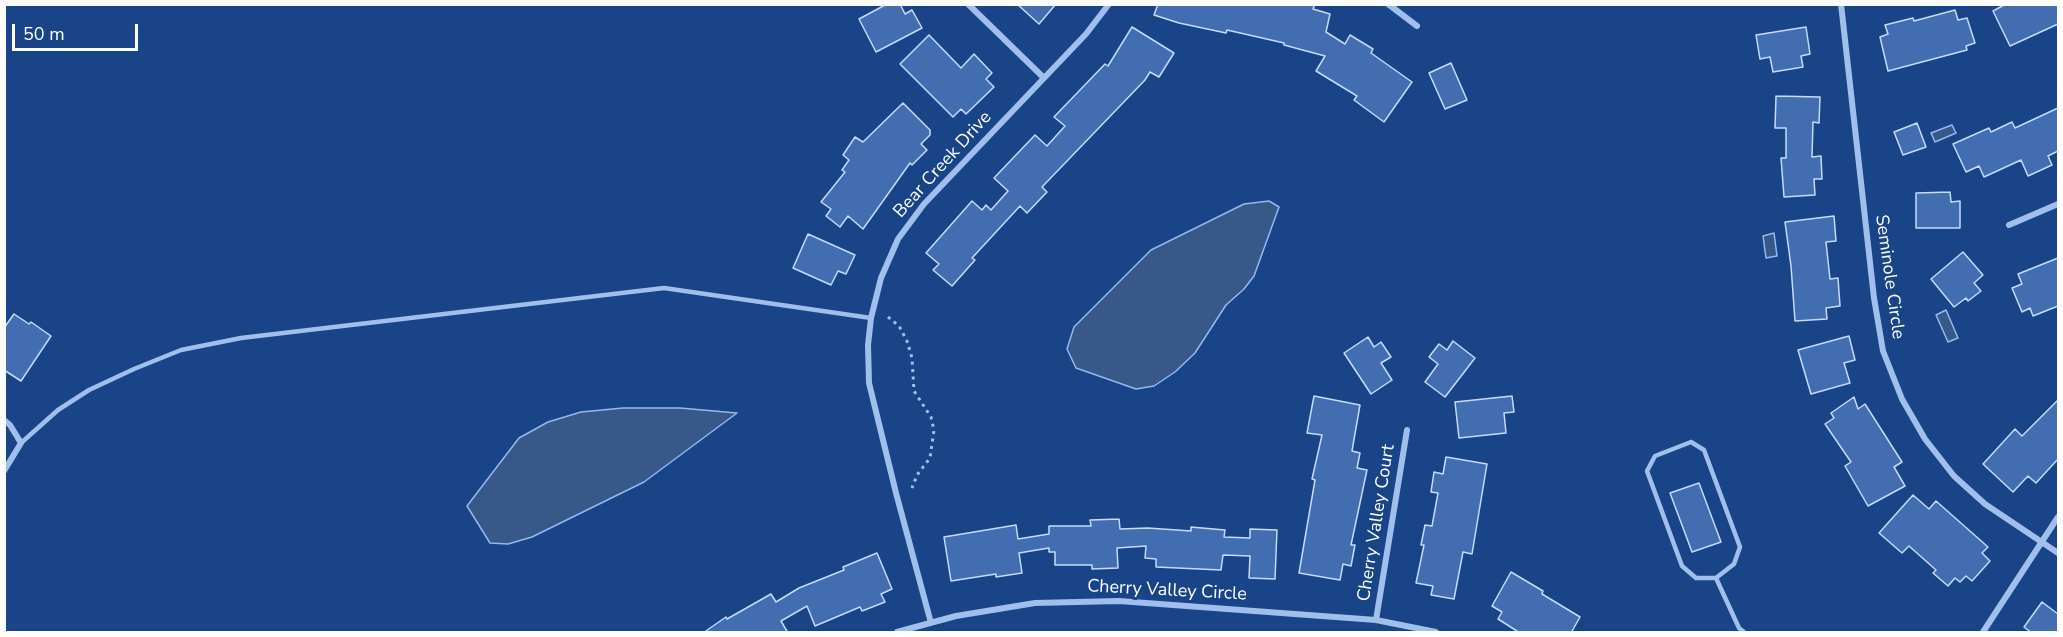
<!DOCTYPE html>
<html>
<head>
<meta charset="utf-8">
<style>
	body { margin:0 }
	#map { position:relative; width:2063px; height:637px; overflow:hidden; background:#194487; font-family:"Nunito Sans",sans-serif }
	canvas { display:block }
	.frame { position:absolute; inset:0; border:6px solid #fff; pointer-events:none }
	.scale { position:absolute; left:12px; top:24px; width:126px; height:27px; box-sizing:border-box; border:3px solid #fff; border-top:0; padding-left:8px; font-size:18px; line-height:21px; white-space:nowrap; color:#fff; -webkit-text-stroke:4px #194487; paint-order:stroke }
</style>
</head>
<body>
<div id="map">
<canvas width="2063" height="637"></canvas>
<div class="frame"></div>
<div class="scale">50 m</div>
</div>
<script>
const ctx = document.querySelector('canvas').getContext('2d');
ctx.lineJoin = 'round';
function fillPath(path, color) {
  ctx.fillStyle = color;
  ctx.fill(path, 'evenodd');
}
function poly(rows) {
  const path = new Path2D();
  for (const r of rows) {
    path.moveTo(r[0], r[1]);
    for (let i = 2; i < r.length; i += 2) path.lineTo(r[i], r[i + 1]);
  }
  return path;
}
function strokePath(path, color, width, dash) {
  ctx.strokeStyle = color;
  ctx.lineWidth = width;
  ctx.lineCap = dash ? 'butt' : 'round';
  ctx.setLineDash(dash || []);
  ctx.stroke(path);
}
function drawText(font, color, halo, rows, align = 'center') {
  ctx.font = font + ' "Nunito Sans",sans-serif';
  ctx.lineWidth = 6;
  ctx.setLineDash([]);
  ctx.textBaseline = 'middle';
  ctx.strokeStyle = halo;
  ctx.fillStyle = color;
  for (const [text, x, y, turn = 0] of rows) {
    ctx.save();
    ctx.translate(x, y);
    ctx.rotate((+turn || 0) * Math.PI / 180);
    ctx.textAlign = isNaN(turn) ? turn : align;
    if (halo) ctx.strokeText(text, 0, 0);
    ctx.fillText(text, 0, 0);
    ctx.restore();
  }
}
const water = poly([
	[1952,125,1956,133,1935,142,1931,133,1952,125],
	[1269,201,1279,207,1254,276,1244,289,1226,305,1195,353,1175,372,1154,386,1136,389,1076,368,1067,349,1074,327,1151,250,1244,204,1269,201],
	[1774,233,1777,256,1766,258,1763,236,1774,233],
	[1946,310,1958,338,1948,342,1936,315,1946,310],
	[623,408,680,408,737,413,644,482,532,537,508,544,490,543,467,506,519,438,548,422,581,412,623,408]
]);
fillPath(water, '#39588a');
strokePath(water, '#93b9ef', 1.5);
const building = poly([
	[887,4,900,4,905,14,912,10,922,28,876,52,859,19,887,4],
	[1017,4,1056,4,1039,24,1017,4],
	[1158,4,1315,4,1313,9,1330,14,1326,32,1345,44,1350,35,1373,49,1371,53,1412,82,1384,122,1354,100,1357,96,1316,71,1325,56,1284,45,1284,43,1227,30,1226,33,1179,23,1154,15,1158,4],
	[2006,4,2058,4,2058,24,2010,46,1993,11,2006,4],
	[1955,10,1958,20,1967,18,1975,43,1966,46,1967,50,1888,71,1880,37,1888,34,1885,25,1913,18,1914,21,1955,10],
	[1132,27,1174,53,1159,77,1150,72,1145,80,1042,187,1047,192,1027,213,1020,206,972,258,975,260,952,286,933,270,939,264,926,253,972,201,982,210,986,205,991,210,1008,191,994,178,1035,135,1047,146,1065,126,1054,117,1105,64,1108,66,1132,27],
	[1806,27,1810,54,1801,56,1803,67,1773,72,1770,57,1760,59,1756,35,1806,27],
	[929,35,961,68,974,54,992,73,986,79,994,87,966,114,961,109,953,117,900,64,929,35],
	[1451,63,1467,100,1445,109,1429,73,1451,63],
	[1776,96,1820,97,1819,123,1813,122,1812,157,1821,156,1822,179,1814,179,1815,195,1784,197,1781,158,1786,158,1786,128,1775,128,1776,96],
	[903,103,930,130,930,135,921,144,927,150,912,165,910,163,863,229,848,216,840,227,826,216,831,209,821,202,845,172,842,170,849,160,843,155,855,137,863,142,903,103],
	[2058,108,2058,151,2048,156,2052,165,2028,176,2021,160,1984,177,1979,166,1966,172,1953,144,1989,128,1991,132,2012,122,2015,128,2058,108],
	[1917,123,1926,147,1903,155,1894,132,1917,123],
	[1950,192,1951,202,1960,201,1960,228,1916,228,1916,193,1950,192],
	[1834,216,1836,241,1826,242,1830,279,1838,278,1840,306,1826,308,1827,319,1795,321,1791,266,1785,222,1834,216],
	[808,234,855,255,846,274,838,271,831,285,793,268,808,234],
	[1963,252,1983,275,1974,283,1981,291,1968,301,1966,298,1954,307,1931,279,1963,252],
	[2058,258,2058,306,2033,316,2030,308,2022,312,2012,288,2022,284,2018,274,2058,258],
	[14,314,29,324,31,322,51,336,21,381,4,370,4,328,14,314],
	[1849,336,1855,360,1844,363,1850,383,1811,394,1798,350,1849,336],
	[1368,337,1374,347,1381,342,1391,357,1381,363,1392,380,1371,394,1344,353,1368,337],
	[1453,341,1475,358,1445,397,1425,382,1438,364,1429,357,1439,344,1447,350,1453,341],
	[1314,396,1360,405,1352,451,1360,453,1357,468,1367,470,1351,545,1355,545,1351,566,1343,564,1340,580,1299,573,1315,480,1312,479,1322,435,1307,433,1314,396],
	[1512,396,1514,412,1504,413,1506,433,1459,438,1455,402,1512,396],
	[1854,397,1858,409,1865,404,1902,462,1894,467,1905,486,1868,506,1845,466,1851,462,1825,424,1834,418,1831,413,1854,397],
	[2058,400,2058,459,2036,483,2028,476,2013,492,1983,464,2015,429,2022,436,2058,400],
	[1446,457,1487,464,1472,554,1463,552,1454,599,1431,595,1433,586,1416,583,1424,545,1421,545,1425,525,1432,526,1438,493,1431,492,1434,472,1443,474,1446,457],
	[1699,483,1721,542,1692,552,1670,493,1699,483],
	[1913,495,1929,509,1936,501,1988,547,1982,553,1990,561,1972,581,1966,576,1960,582,1955,578,1948,586,1933,573,1936,570,1909,546,1902,553,1879,533,1913,495],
	[1119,519,1120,529,1148,528,1191,531,1191,527,1225,530,1224,537,1250,538,1250,529,1277,530,1275,579,1249,578,1250,556,1223,555,1221,570,1156,567,1156,559,1145,558,1146,546,1117,548,1118,568,1092,569,1092,565,1055,565,1055,552,1049,552,1049,548,1019,553,1022,573,996,577,996,574,951,581,944,537,1016,525,1018,539,1049,534,1049,526,1091,526,1090,520,1119,519],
	[877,553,892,589,881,594,885,602,862,611,860,607,815,626,807,606,781,621,788,633,703,633,726,617,727,619,771,594,776,602,799,588,844,570,843,567,877,553],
	[1511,572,1543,591,1542,594,1580,617,1571,633,1520,633,1498,619,1502,612,1492,606,1511,572],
	[2042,602,2058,614,2058,633,2032,633,2024,627,2042,602]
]);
fillPath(building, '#426eb1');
strokePath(building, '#c6dbf9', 1.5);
strokePath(poly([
	[888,317,899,326,907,341,912,358,914,391,931,417,934,430,930,458,917,475,912,488]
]), '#a1bfed', 3, [3, 4.5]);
strokePath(poly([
	[1691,442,1704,450,1740,547,1734,564,1716,578,1696,578,1682,566,1647,471,1655,456,1691,442],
	[21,443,58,410,89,390,134,369,181,350,241,338,664,288,871,318],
	[1716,578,1739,628,1744,632]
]), '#a1bfed', 4.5);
strokePath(poly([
	[968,4,1044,78],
	[1388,4,1417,26],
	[1841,4,1874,298,1883,351,1902,399,1925,439,1954,476,1985,504,2058,553],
	[2009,225,2058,204],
	[4,420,10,425,21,443,4,471],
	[1376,620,1407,430],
	[931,623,896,493,869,383,868,345,871,318,881,278,898,239,924,204,1086,34,1109,4],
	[897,632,956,616,1035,603,1119,601,1376,620,1436,632],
	[1983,632,2058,517]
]), '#a1bfed', 6);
drawText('18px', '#fff', '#194487', [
	["Bear Creek Drive",943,165,-48],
	["Seminole Circle",1889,277,82],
	["Cherry Valley Court",1377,523,-81],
	["Cherry Valley Circle",1167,591,3]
]);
</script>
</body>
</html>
